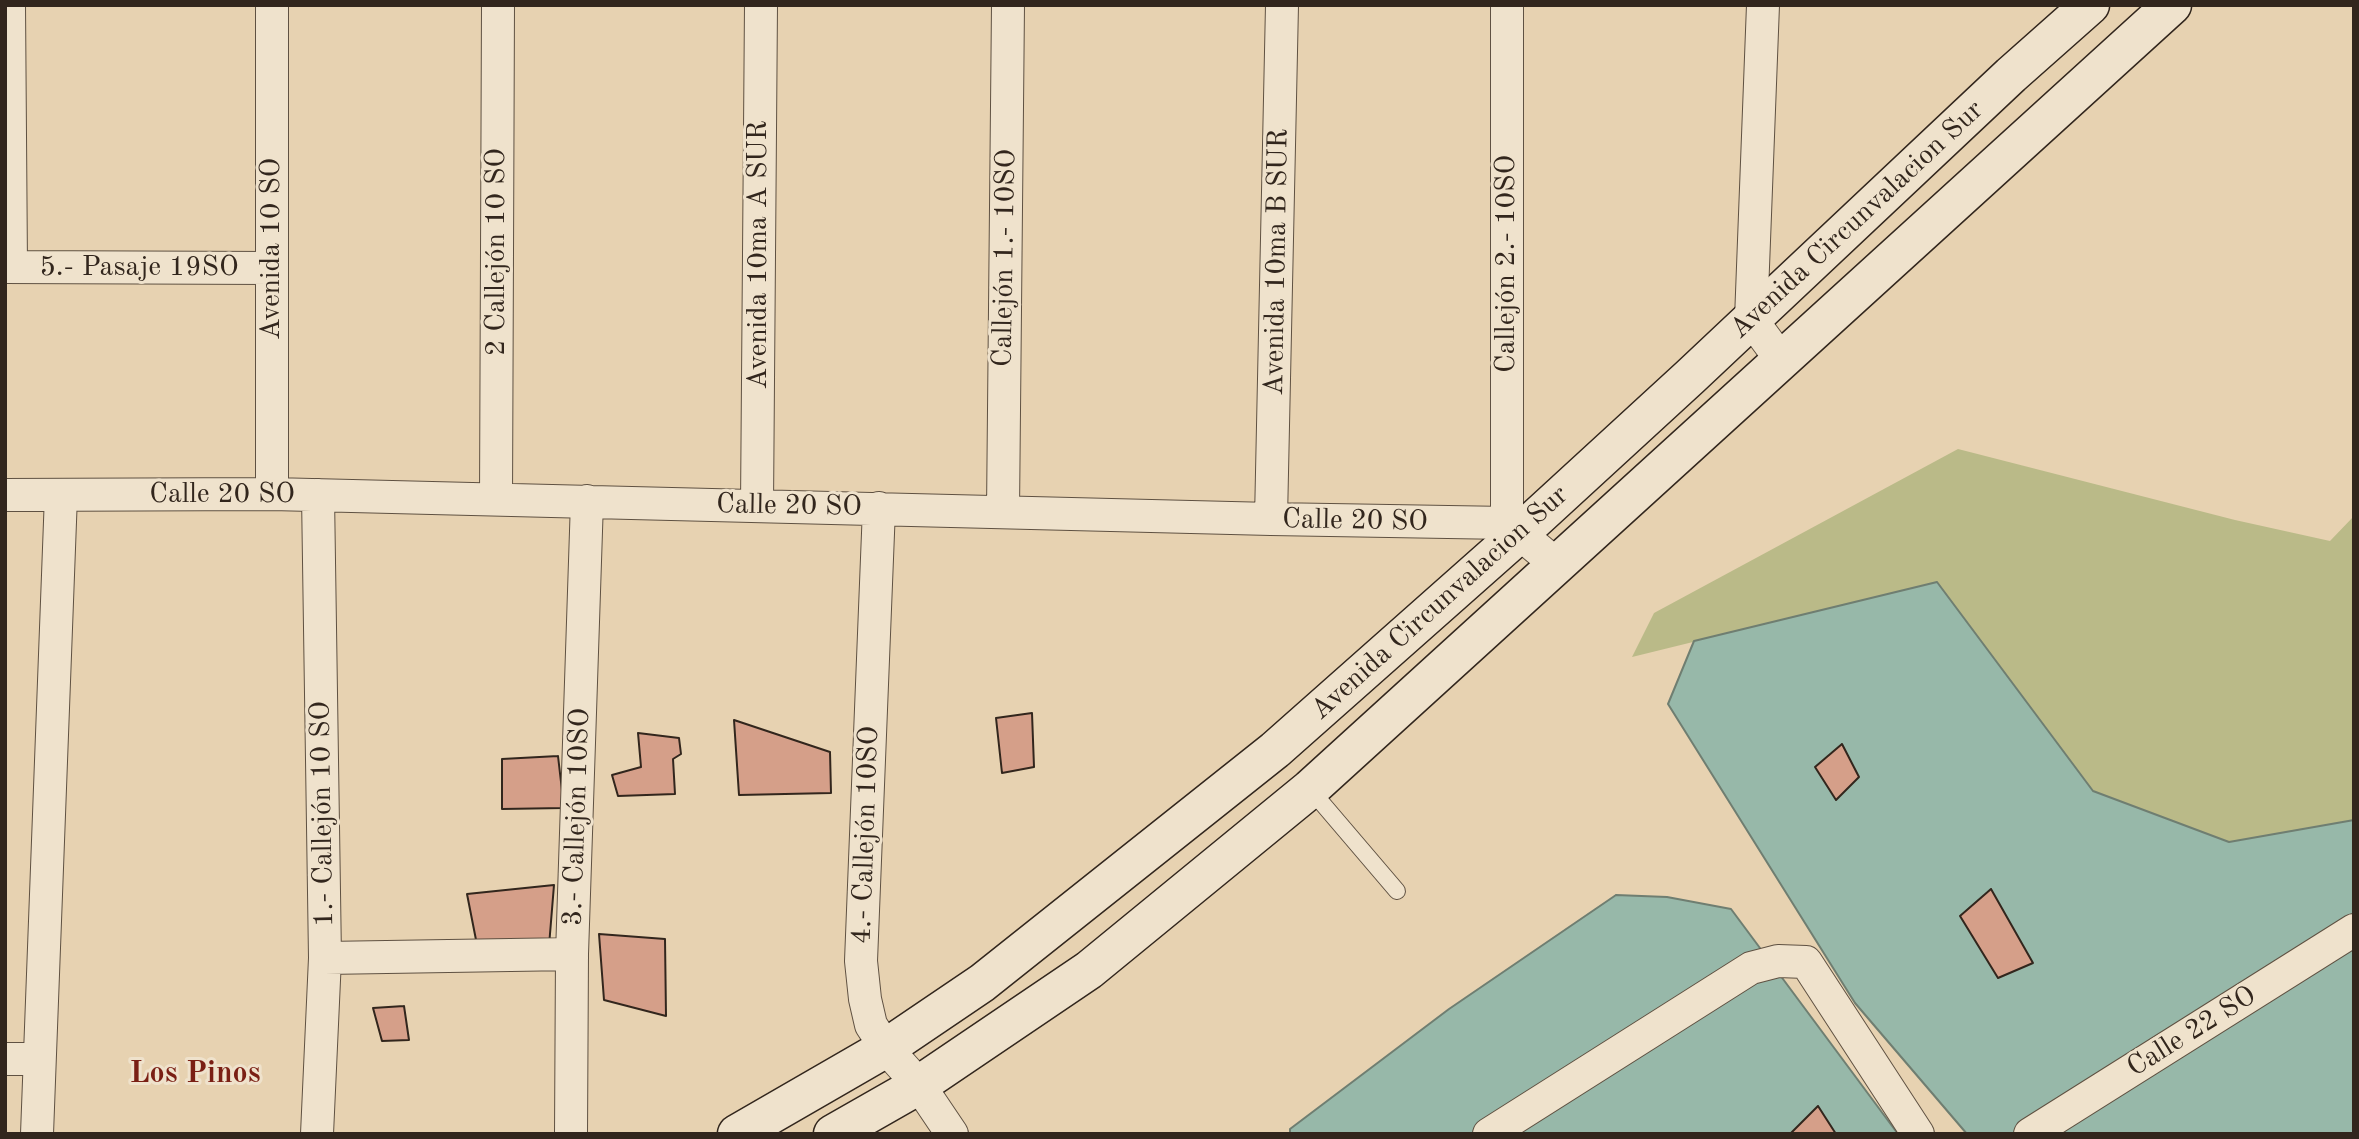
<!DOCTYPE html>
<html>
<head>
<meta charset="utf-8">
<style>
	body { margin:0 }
	#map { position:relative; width:2359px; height:1139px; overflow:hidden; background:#e7d2b1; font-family:"Old Standard TT",serif }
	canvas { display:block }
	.frame { position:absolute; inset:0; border:7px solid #32261d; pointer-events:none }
</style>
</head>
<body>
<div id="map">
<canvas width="2359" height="1139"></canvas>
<div class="frame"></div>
</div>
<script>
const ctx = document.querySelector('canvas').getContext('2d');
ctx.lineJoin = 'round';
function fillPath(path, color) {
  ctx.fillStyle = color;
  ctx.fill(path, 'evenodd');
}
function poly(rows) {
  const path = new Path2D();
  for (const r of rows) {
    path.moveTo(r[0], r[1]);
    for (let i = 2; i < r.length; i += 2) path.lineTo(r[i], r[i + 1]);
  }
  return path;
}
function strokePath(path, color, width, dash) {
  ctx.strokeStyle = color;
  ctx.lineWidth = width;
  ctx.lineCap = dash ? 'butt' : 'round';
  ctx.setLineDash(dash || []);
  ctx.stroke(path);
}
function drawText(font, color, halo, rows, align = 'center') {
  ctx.font = font + ' "Old Standard TT",serif';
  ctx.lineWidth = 6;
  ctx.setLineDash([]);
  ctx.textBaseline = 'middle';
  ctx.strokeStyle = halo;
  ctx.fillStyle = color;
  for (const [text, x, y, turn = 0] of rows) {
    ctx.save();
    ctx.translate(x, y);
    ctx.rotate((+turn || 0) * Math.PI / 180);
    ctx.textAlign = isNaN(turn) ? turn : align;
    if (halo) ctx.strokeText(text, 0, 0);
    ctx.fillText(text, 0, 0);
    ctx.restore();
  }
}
fillPath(poly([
	[1958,449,2235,520,2330,541,2354,516,2354,820,2229,842,2093,791,1937,582,1632,657,1654,613]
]), '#baba88');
const water = poly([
	[1937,582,2093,791,2229,842,2354,820,2354,1134,1967,1134,1855,1003,1668,704,1694,641,1937,582],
	[1616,895,1667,897,1731,909,1898,1134,1290,1134,1290,1129,1449,1009,1616,895]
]);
fillPath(water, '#97b8a9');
strokePath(water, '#6f7e71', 2);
const building = poly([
	[1032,713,1034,767,1002,773,996,718,1032,713],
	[734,720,830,752,831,793,739,795,734,720],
	[638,733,679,738,681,754,673,759,675,794,618,796,612,775,641,767,638,733],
	[1842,744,1859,777,1836,800,1815,767,1842,744],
	[558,756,564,808,502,809,502,759,558,756],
	[554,885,549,946,478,950,467,894,554,885],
	[1991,889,2033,963,1998,978,1960,916,1991,889],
	[599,934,665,939,666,1016,604,1000,599,934],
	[404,1006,409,1040,382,1041,373,1008,404,1006],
	[1818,1106,1836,1134,1790,1134,1818,1106]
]);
fillPath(building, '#d59f89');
strokePath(building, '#32261d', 2);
const service = poly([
	[1310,789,1397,891]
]);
const minor = poly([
	[9,5,11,267],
	[1763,5,1751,319,1782,361],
	[5,267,272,268],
	[272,494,272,5],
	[5,495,272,494,1271,519,1507,523,1557,565],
	[496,499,498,5],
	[757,505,761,5],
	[879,508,861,961,865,999,871,1025,886,1048,919,1085,952,1134],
	[1003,511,1008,5],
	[1271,519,1282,5],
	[1507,523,1507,5],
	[325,958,572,954],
	[5,1059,39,1059],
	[37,1134,61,495],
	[317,1134,325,958,318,495],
	[571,1134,572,954,587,501],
	[1489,1134,1751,968,1778,961,1806,962,1918,1134],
	[2030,1134,2354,930]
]);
const secondary = poly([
	[737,1134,886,1048,982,983,1275,750,1520,533,1690,377,2011,75,2090,5],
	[833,1134,919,1085,1089,970,1310,789,2172,5]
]);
strokePath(service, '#5f5142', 18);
strokePath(minor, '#5f5142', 34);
strokePath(secondary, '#32261d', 41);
strokePath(service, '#efe2cc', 16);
strokePath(minor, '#efe2cc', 32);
strokePath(secondary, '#efe2cc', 38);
drawText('28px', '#32261d', '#efe2cc', [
	["Avenida Circunvalacion Sur",1857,220,-43],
	["Avenida 10 SO",272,249,-90],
	["2 Callejón 10 SO",497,252,-90],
	["Avenida 10ma A SUR",759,255,-90],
	["Callejón 1.- 10SO",1005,258,-89],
	["Avenida 10ma B SUR",1277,262,-89],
	["Callejón 2.- 10SO",1507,264,-90],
	["5.- Pasaje 19SO",139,268],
	["Calle 20 SO",222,495],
	["Calle 20 SO",789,506,1],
	["Calle 20 SO",1355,521,1],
	["Avenida Circunvalacion Sur",1440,603,-42],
	["1.- Callejón 10 SO",323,814,-91],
	["3.- Callejón 10SO",577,817,-88],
	["4.- Callejón 10SO",866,835,-88],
	["Calle 22 SO",2192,1032,-32]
]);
drawText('bold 30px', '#7a1f14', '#efe2cc', [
	["Los Pinos",195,1074]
]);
</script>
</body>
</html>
